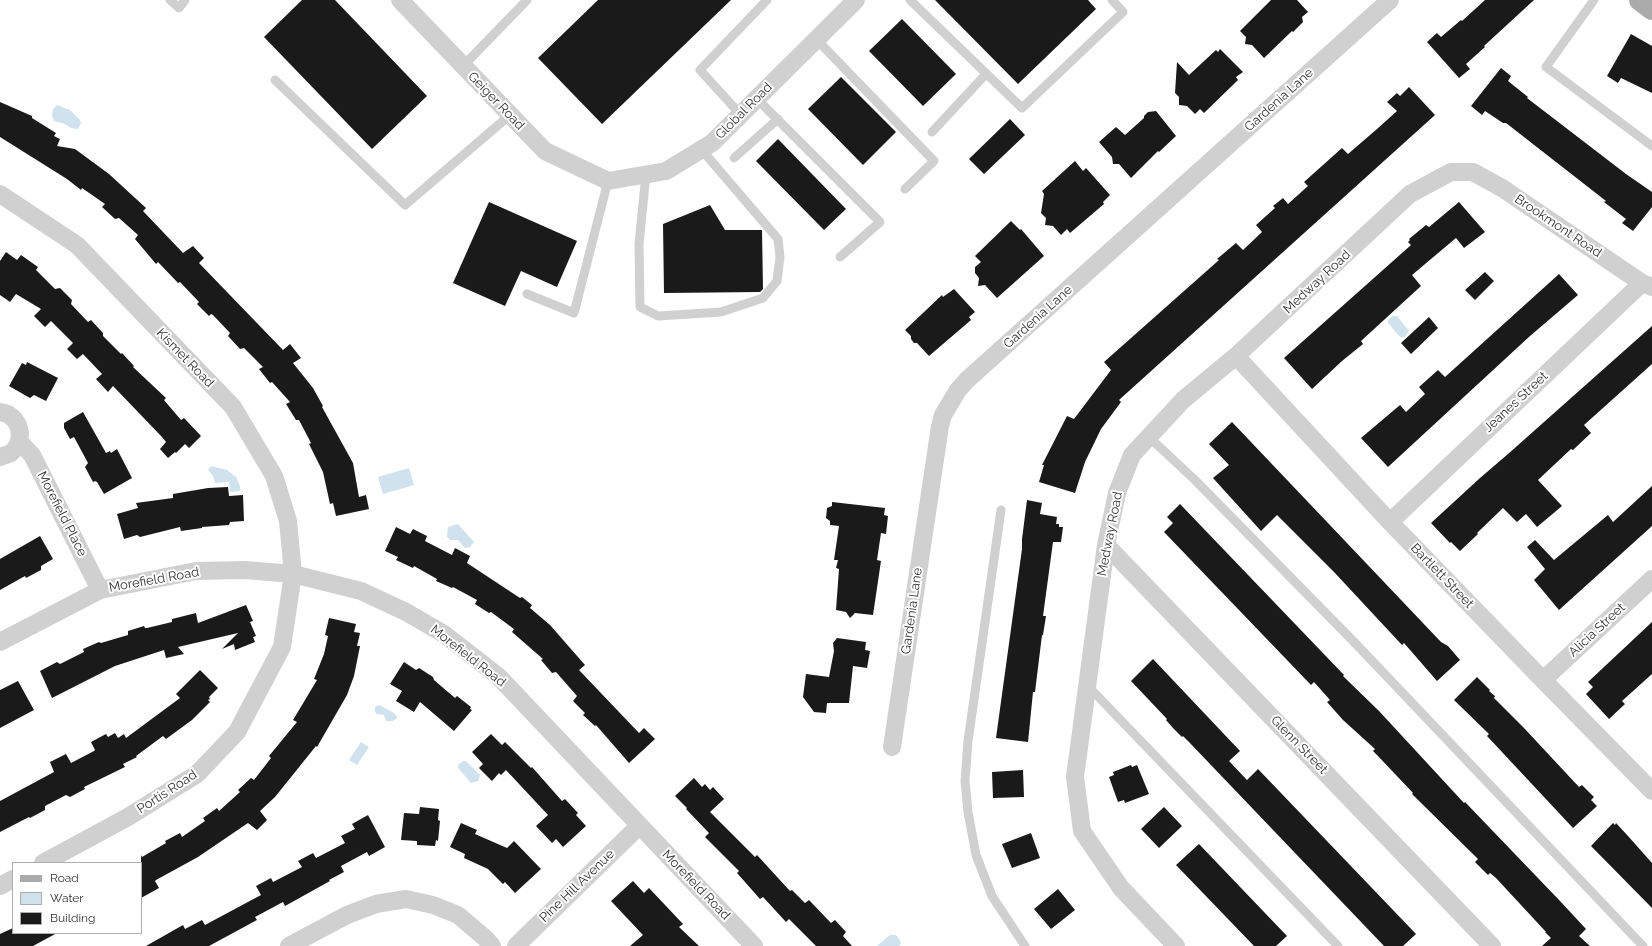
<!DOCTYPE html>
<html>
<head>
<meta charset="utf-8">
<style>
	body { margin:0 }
	#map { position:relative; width:1652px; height:946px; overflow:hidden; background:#fff; font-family:Raleway,sans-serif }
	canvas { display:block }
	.legend { position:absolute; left:12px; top:862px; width:130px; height:72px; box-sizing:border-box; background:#fff; border:1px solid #adadad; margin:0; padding:5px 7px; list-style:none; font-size:12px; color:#333 }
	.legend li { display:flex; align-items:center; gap:8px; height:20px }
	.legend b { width:20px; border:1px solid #adadad }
</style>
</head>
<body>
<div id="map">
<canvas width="1652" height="946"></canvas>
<ul class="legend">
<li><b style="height:5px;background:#ababab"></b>Road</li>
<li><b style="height:11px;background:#cfe2ee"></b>Water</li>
<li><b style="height:11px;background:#1a1a1a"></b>Building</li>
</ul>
</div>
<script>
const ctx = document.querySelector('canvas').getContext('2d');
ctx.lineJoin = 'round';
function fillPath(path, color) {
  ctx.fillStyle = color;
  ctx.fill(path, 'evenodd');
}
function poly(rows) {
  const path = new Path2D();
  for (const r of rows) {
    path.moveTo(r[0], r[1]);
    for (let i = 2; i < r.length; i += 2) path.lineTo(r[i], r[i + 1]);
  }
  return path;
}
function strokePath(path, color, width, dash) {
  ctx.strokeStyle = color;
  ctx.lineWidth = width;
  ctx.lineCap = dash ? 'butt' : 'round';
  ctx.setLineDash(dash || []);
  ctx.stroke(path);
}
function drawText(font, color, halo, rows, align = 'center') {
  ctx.font = font + ' Raleway,sans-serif';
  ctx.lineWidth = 4;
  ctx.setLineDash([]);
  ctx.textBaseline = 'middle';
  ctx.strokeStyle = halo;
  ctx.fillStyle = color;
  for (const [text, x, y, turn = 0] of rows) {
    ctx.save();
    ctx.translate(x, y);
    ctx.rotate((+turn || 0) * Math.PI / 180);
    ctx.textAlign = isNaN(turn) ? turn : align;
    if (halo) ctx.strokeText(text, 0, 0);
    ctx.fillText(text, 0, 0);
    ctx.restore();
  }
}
fillPath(poly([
	[57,105,70,110,80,120,81,123,78,129,71,128,65,124,54,121,52,115,53,109],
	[1392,316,1397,316,1409,331,1405,337,1400,337,1388,323,1388,320],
	[211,466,227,470,236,477,240,486,240,491,230,492,229,482,215,483,213,476,208,470],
	[409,468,414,485,383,494,378,477],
	[458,524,474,542,470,547,465,548,458,540,450,540,447,537,448,527],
	[379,705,391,711,398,717,393,721,386,721,384,715,377,714,375,712,375,707],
	[361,742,369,747,357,765,349,760],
	[463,761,466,761,480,775,478,781,471,783,458,768,458,765],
	[890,935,896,935,900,940,901,944,899,946,877,946]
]), '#cfe2ee');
fillPath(poly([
	[302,0,335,0,427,96,372,149,264,37],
	[598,0,731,0,602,124,538,58],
	[935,0,1088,0,1096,9,1018,84],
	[1271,0,1297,0,1308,12,1302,17,1303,22,1293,32,1292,31,1264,58,1252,45,1245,44,1246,37,1240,31],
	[1485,0,1534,0,1484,46,1485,47,1466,64,1470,69,1459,78,1427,42,1437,33,1441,37,1461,20,1462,21],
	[902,19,956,74,923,106,869,51],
	[1631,34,1652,46,1652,93,1621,78,1618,83,1607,76],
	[1220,49,1243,72,1236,77,1238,80,1204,113,1200,109,1195,114,1187,106,1179,105,1179,97,1175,93,1177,62,1189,75,1216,50,1218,52],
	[1501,68,1511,76,1508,81,1528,97,1527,98,1626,174,1652,192,1652,207,1633,231,1622,223,1626,219,1604,202,1606,201,1506,123,1503,123,1485,111,1482,115,1471,106],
	[841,77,896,132,863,165,808,109],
	[1409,87,1435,115,1119,400,1121,402,1101,429,1085,462,1075,493,1039,482,1044,465,1042,465,1067,416,1074,419,1111,370,1104,362,1219,260,1217,259,1236,243,1243,250,1262,232,1256,225,1275,208,1273,206,1283,198,1288,204,1308,186,1304,182,1342,148,1348,154,1377,129,1397,111,1387,102,1397,93,1400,96],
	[0,102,32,116,32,118,56,133,54,136,60,139,57,146,75,149,109,174,146,208,143,211,183,253,193,246,204,258,199,263,283,350,290,344,301,358,293,363,313,388,323,406,322,407,353,463,359,497,366,495,369,509,336,516,333,503,330,504,323,472,309,444,311,443,299,420,296,420,286,404,290,402,272,382,270,383,259,369,263,367,244,348,240,349,228,336,230,333,213,315,211,314,209,316,197,304,199,302,180,282,178,283,158,262,156,264,135,239,138,235,119,218,115,219,102,207,105,204,82,188,81,190,67,179,0,137],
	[1156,111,1176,136,1159,152,1158,151,1131,178,1119,164,1113,164,1112,157,1099,142,1116,127,1125,135,1144,118,1144,116,1148,112],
	[1010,119,1025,135,984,174,969,159],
	[778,139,846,209,824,230,756,161],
	[1075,161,1083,171,1086,168,1110,195,1103,202,1104,204,1070,233,1067,229,1061,235,1053,226,1045,225,1046,218,1041,213,1044,194,1042,191],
	[489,202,577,241,557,287,521,271,505,306,453,283],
	[1459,202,1485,232,1464,248,1456,238,1412,275,1421,286,1361,341,1363,344,1342,361,1312,389,1284,358,1411,245,1408,242,1410,240,1409,239,1426,225,1429,227],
	[710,205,725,230,762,230,763,289,760,292,664,293,663,224],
	[1011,221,1020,230,1021,229,1044,256,997,298,985,285,978,286,979,278,975,273,975,267,981,262,975,256],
	[6,252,17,260,21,255,38,267,36,270,55,289,60,288,72,300,71,304,88,322,91,320,103,333,103,336,121,354,122,353,134,366,133,367,166,398,164,400,181,420,184,418,201,436,189,448,185,444,176,453,175,452,168,458,160,449,166,442,162,437,113,386,108,392,96,379,102,374,83,354,77,359,67,349,73,343,51,321,45,327,34,316,41,309,16,294,10,302,0,295,0,261],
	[1485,272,1494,281,1475,300,1465,290],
	[1559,274,1578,295,1530,336,1388,467,1361,438,1400,405,1406,412,1425,394,1419,387,1438,370,1445,377],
	[954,289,975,312,969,317,971,320,929,356,917,343,914,343,911,339,911,336,905,330,942,295,943,297],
	[1429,317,1438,328,1411,354,1401,343],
	[1652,326,1652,364,1584,425,1591,433,1573,450,1571,449,1538,480,1562,506,1537,527,1526,514,1517,522,1503,508,1477,533,1478,534,1460,551,1451,542,1450,543,1431,523,1480,478,1508,454],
	[27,362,58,378,46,401,34,395,30,398,9,386,22,363,26,365],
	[83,412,106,453,110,451,111,453,117,449,132,478,104,494,97,482,95,481,93,482,85,467,88,463,74,437,70,439,64,428,64,423],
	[1232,422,1441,642,1448,646,1460,660,1437,681,1404,643,1402,645,1334,572,1277,515,1261,531,1213,478,1229,465,1209,444],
	[1652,486,1652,526,1559,610,1534,580,1545,569,1527,547,1535,540,1554,560,1608,515,1613,522],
	[228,487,229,496,243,495,244,521,230,522,229,525,202,527,202,528,181,531,180,527,140,537,137,535,124,539,117,514,138,508,136,503,173,498,173,494,208,488],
	[1027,500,1042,503,1040,514,1057,517,1056,524,1059,524,1059,527,1063,527,1061,542,1053,542,1043,616,1046,616,1043,635,1042,635,1035,692,1033,692,1028,742,996,738,1022,549,1022,539],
	[832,502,885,508,884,515,888,516,886,534,881,533,877,560,881,561,873,615,855,613,850,618,846,612,836,610,839,569,836,568,838,560,834,560,839,526,830,525,830,521,826,518,827,508,832,506],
	[1180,504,1344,675,1343,676,1379,711,1464,803,1465,802,1560,901,1586,929,1579,936,1590,946,1542,946,1551,938,1545,932,1546,932,1496,878,1490,873,1488,875,1475,862,1478,859,1412,794,1413,793,1378,756,1373,751,1375,749,1343,720,1327,702,1330,700,1314,682,1311,685,1164,532,1173,523,1167,517],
	[396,527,410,534,413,529,427,536,425,541,452,555,455,548,470,556,467,563,520,598,522,597,532,605,530,608,550,625,585,665,579,670,639,733,644,728,655,739,629,763,596,725,595,726,583,715,585,713,573,701,577,696,556,672,552,673,541,660,543,659,512,632,514,629,491,612,489,613,475,604,477,600,453,587,452,588,436,581,437,579,414,566,413,568,396,560,398,557,385,551],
	[40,536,53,559,41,566,41,570,26,578,25,576,0,590,0,559],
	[246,605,253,621,250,622,256,636,253,637,255,642,235,650,234,644,222,649,238,633,178,647,184,654,166,658,164,650,115,666,52,698,40,671,57,662,60,664,84,652,83,649,99,642,101,643,128,635,128,631,144,626,145,628,147,628,172,622,172,619,196,613,198,623],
	[329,618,356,624,354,632,360,633,357,646,360,646,354,676,347,695,317,747,316,746,275,797,260,811,267,820,257,830,248,823,198,857,156,880,155,881,159,888,141,898,141,855,142,857,166,843,165,841,180,833,182,837,205,821,203,818,217,808,219,811,240,792,238,790,251,778,254,780,271,758,269,756,297,722,293,720,317,680,314,679,324,654,328,636,325,635],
	[1652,622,1652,674,1622,701,1625,704,1609,719,1586,694,1593,687,1588,682],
	[837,638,866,642,865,650,870,651,867,668,853,666,849,703,827,703,826,713,814,712,803,697,806,674,829,677,834,651,833,643],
	[1153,659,1240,751,1229,761,1247,780,1258,769,1416,934,1403,946,1384,946,1188,741,1183,736,1182,737,1173,728,1166,720,1167,719,1131,681],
	[404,662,416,670,419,668,433,677,434,680,455,698,457,696,471,707,470,709,472,710,454,731,420,702,414,712,396,701,402,691,390,684],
	[200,670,218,688,209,697,210,699,208,700,210,702,192,720,166,739,163,736,136,756,137,757,123,764,125,767,84,787,85,789,70,797,66,795,45,806,45,810,30,818,29,817,0,832,0,801,54,772,50,762,66,754,71,763,94,751,95,750,91,742,106,734,108,737,115,733,118,738,124,734,126,738,180,698,176,694],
	[1477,677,1490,690,1489,691,1495,696,1494,698,1524,728,1579,787,1582,785,1594,797,1591,800,1597,806,1573,828,1487,736,1489,734,1454,700],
	[18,681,34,710,0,728,0,690],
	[491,734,502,745,505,742,531,768,532,767,562,801,565,799,578,813,576,815,586,826,563,847,556,839,552,843,536,826,548,815,506,770,501,775,499,773,492,781,479,768,483,764,472,752],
	[1131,765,1132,767,1137,765,1149,794,1125,803,1124,800,1118,802,1109,777,1114,775,1113,772],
	[1023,770,1024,797,993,798,992,772],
	[694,778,702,787,705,784,710,790,713,787,724,799,710,812,755,857,757,855,790,891,792,890,805,903,809,900,831,923,835,920,846,932,843,936,852,946,816,946,789,919,786,922,763,897,760,899,737,873,739,871,705,837,709,833,686,809,687,808,675,796],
	[420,807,439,809,438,820,440,821,438,841,436,840,435,846,417,845,417,841,401,840,404,813,419,814],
	[1164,807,1182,826,1159,848,1141,829],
	[368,815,385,847,369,856,367,852,341,866,344,872,329,880,330,881,285,906,283,902,255,917,257,920,209,946,146,946,183,925,185,929,202,920,205,925,261,895,256,886,271,878,273,882,302,867,298,861,313,853,316,858,345,843,341,836,355,829,352,824],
	[461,823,477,830,475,834,507,848,514,841,541,869,515,893,505,882,503,884,488,869,464,858,465,854,450,847],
	[1613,823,1615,825,1616,823,1628,836,1652,863,1652,908,1591,846],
	[1031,833,1040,858,1012,868,1002,844],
	[1199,844,1287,936,1276,946,1254,946,1176,865],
	[633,881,644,893,649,888,683,924,679,927,699,946,630,946,643,935,611,901],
	[1058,889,1075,910,1051,929,1034,909],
	[13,928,13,933,57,933,33,946,0,946,0,934]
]), '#1a1a1a');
strokePath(poly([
	[170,0,179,8,185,0],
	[910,0,1022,108,1123,12,1112,0],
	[1594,0,1546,67,1652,146],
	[816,39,934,161,905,189],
	[463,66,527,0],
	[275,80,405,205,510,115],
	[756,98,880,222,840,257],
	[740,114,700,70,767,0],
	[932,132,986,74],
	[734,158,778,119],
	[646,174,639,244,640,307,658,316,721,312,763,298,777,281,780,257,778,239,701,149],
	[527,294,574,313,608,181],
	[1149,437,1196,481,1357,645,1643,946],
	[1001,510,968,741,965,781,968,812,976,855,992,896,1025,946],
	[1087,685,1338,946]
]), '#d0d0d0', 9);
strokePath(poly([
	[400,0,545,151,608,181,666,171,712,143,856,0],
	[0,194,77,245,233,407,274,476,288,521,293,574,282,647,237,732,197,774,128,817,43,863],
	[1236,356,1390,522,1543,680,1652,791],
	[0,412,8,414,14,419,18,425,20,433,19,441,16,448,11,453,0,457],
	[19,441,32,455,100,590],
	[1390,522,1642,283],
	[1106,545,1492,946],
	[0,642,100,590,196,571,245,570,293,574,361,591,406,612,444,634,498,676,754,946],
	[1543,680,1652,579],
	[892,747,940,426,943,415,958,390,967,380,1390,0],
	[0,886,13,879],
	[289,946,347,915,376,904,406,899,433,905,458,915,485,938,492,946],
	[516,946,639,826],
	[1176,946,1121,888,1082,831,1075,777,1106,545,1117,493,1132,455,1183,400,1236,356,1410,194,1451,172,1473,172,1502,188,1642,283,1652,287]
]), '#d0d0d0', 18);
strokePath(poly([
	[1640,0,1652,9]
]), '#ababab', 22);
drawText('13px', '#333', '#fff', [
	["Gardenia Lane",1279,100,-42],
	["Geiger Road",496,101,46],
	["Global Road",744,111,-45],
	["Brookmont Road",1558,226,34],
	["Medway Road",1317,282,-43],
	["Gardenia Lane",1038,317,-42],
	["Kismet Road",185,358,46],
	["Jeanes Street",1516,402,-43],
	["Morefield Place",62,514,63],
	["Medway Road",1110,534,-79],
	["Bartlett Street",1442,576,46],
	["Morefield Road",154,580,-10],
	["Gardenia Lane",912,611,-82],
	["Alicia Street",1597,630,-43],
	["Morefield Road",468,656,38],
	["Glenn Street",1299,745,46],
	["Portis Road",167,792,-33],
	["Morefield Road",696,885,46],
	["Pine Hill Avenue",577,886,-44]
]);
</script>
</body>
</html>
